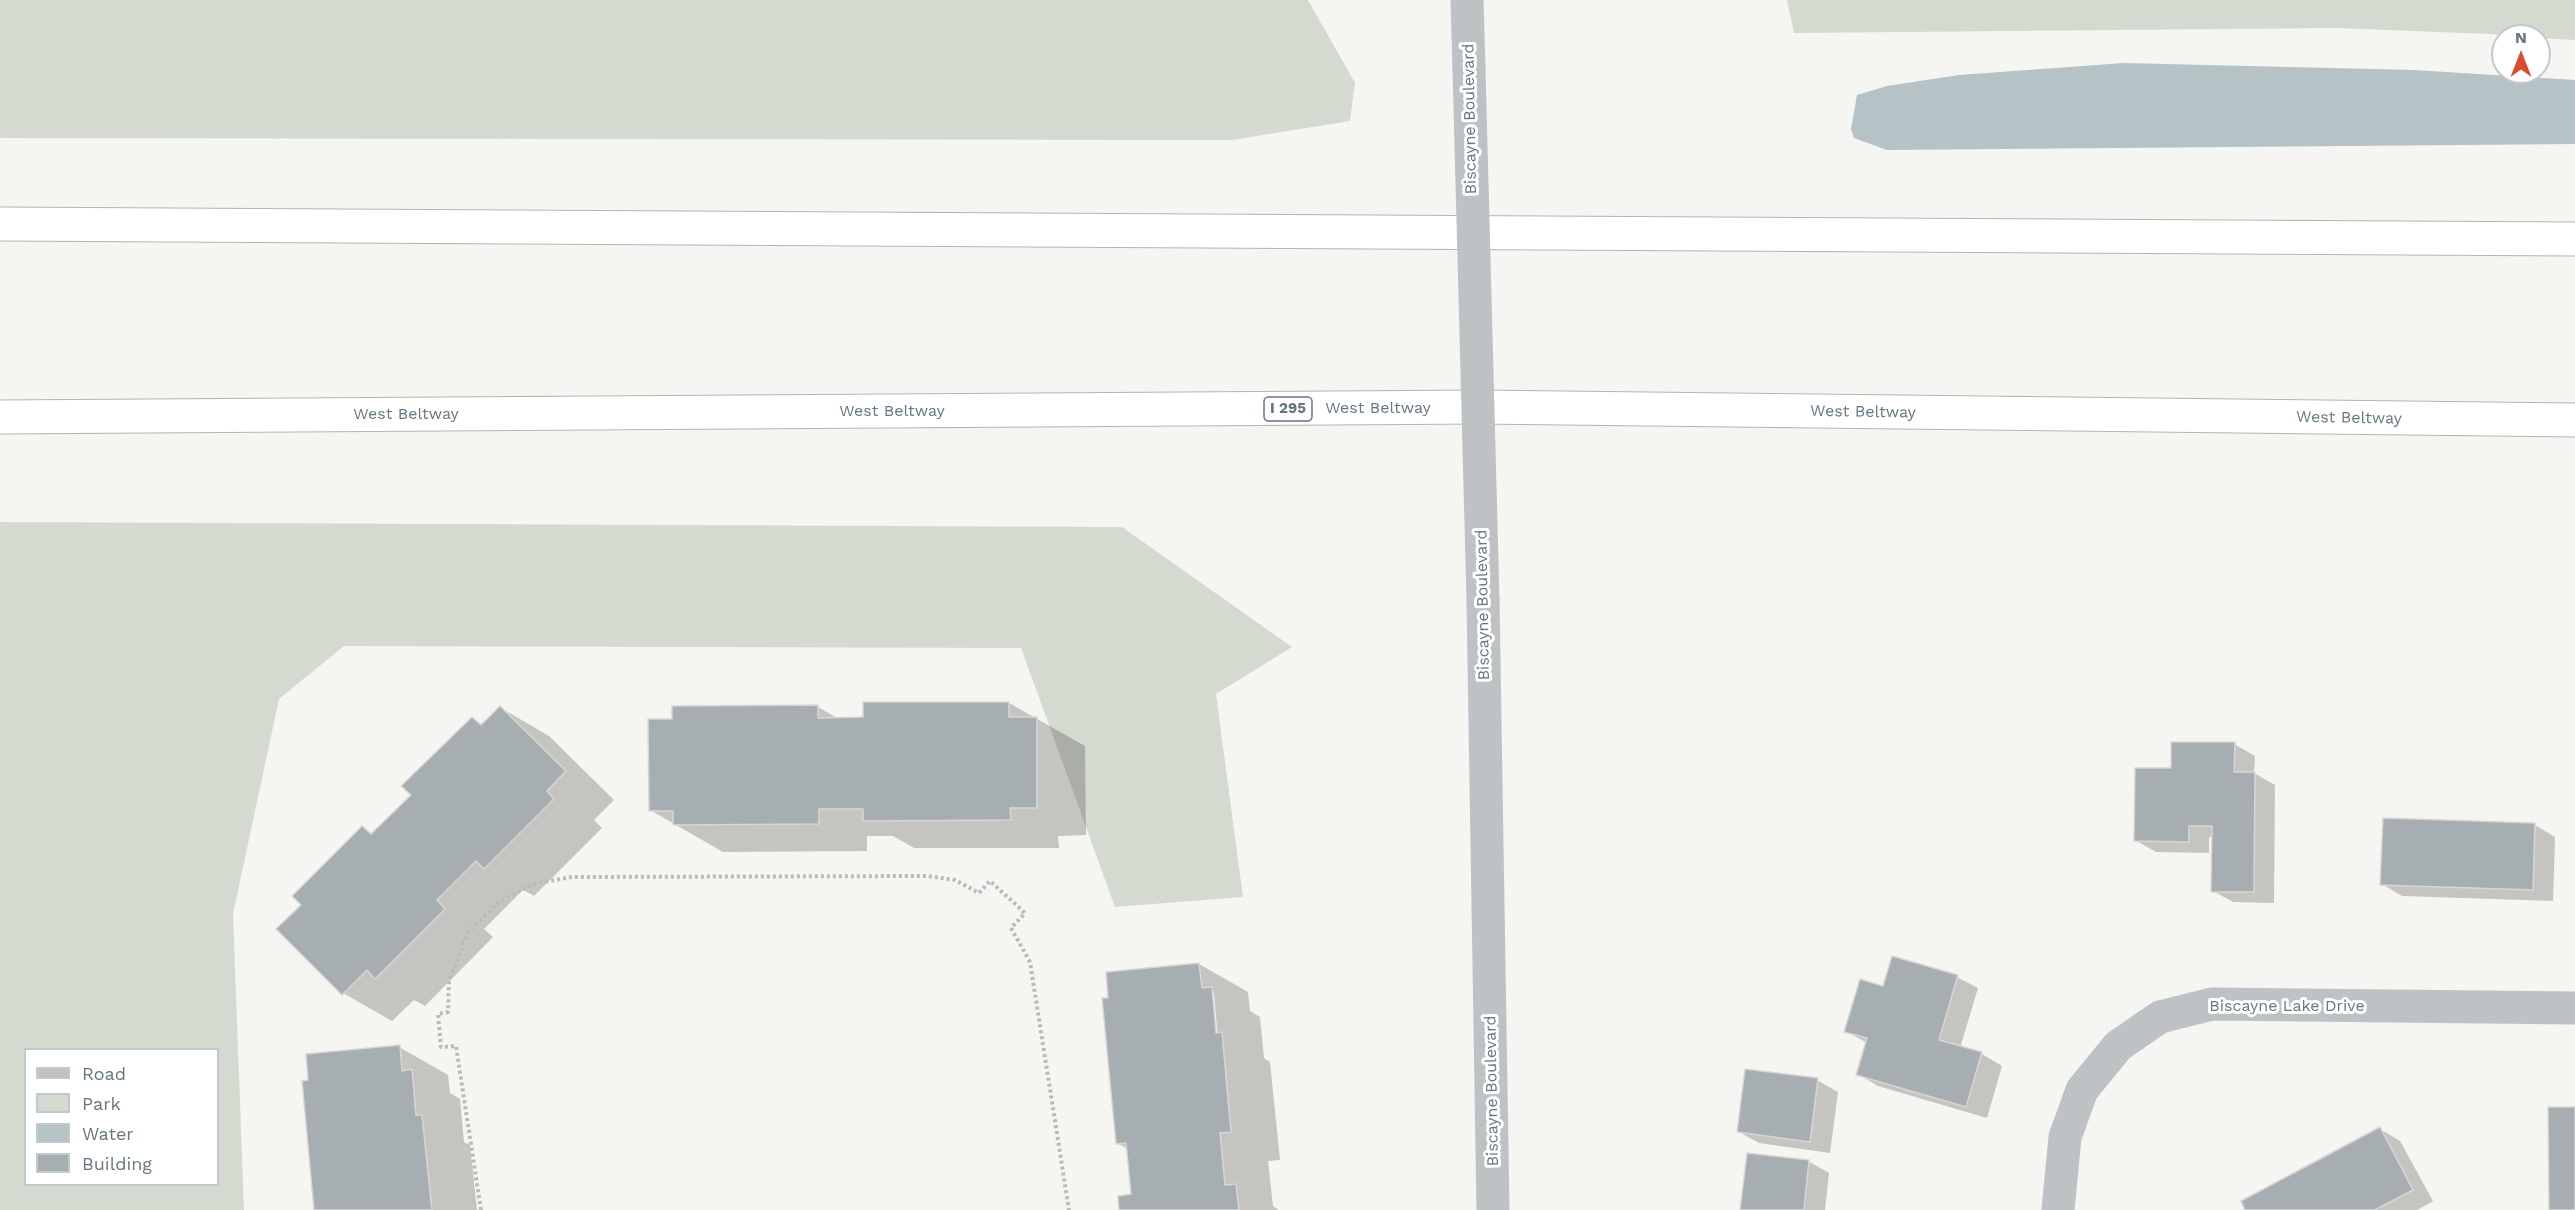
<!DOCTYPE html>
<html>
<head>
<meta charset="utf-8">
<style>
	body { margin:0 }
	#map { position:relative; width:2575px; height:1210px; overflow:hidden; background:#f5f5f2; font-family:"Work Sans",sans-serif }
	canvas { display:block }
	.legend { position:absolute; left:24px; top:1048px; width:195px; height:138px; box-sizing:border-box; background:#fff; border:2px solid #c2c9cd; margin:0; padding:8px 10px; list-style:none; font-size:18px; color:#667781 }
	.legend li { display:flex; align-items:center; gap:12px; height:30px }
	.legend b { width:30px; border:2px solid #c2c9cd }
	.north { position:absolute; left:2491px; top:24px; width:60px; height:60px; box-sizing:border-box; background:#fff; border:2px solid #c2c9cd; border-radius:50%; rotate:0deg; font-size:16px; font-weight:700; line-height:24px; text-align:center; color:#667781 }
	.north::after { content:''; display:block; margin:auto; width:21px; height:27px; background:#da4c2d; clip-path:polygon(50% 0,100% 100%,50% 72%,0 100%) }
</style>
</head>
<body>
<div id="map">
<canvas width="2575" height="1210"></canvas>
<ul class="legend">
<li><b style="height:8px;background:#bec2c5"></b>Road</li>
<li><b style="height:16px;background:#d5dad1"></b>Park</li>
<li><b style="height:16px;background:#b5c2c6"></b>Water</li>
<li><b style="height:16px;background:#a6aeb2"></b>Building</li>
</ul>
<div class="north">N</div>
</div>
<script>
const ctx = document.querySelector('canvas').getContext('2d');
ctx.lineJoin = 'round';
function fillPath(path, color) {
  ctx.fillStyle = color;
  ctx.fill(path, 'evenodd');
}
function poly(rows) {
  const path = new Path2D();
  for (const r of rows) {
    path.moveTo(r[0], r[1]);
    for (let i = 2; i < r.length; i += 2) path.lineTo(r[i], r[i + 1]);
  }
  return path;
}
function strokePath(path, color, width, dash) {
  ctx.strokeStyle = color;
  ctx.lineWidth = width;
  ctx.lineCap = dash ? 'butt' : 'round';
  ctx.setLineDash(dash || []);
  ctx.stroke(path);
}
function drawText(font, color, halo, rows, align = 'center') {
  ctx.font = font + ' "Work Sans",sans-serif';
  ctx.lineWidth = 6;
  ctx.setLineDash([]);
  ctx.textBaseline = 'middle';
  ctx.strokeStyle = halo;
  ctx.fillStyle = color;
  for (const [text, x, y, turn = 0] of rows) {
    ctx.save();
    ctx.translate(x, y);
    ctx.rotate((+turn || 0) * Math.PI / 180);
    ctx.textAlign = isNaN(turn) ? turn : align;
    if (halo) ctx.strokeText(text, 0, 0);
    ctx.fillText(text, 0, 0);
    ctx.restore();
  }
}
fillPath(poly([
	[0,0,1308,0,1355,83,1350,121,1232,140,0,138],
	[1787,0,2575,0,2575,40,2539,38,2539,36,2337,28,1794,33],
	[0,522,1122,527,1292,647,1216,694,1243,897,1115,907,1021,648,344,646,279,699,233,914,244,1210,0,1210],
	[26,1050,218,1050,218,1184,26,1184]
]), '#d5dad1');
fillPath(poly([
	[2124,63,2414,70,2575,80,2575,144,1887,150,1854,138,1851,129,1857,95,1887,86,1959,75]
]), '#b5c2c6');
fillPath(poly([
	[1009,703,1085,746,1086,835,1058,836,1059,848,914,848,893,836,867,836,867,851,723,852,650,810,674,720,674,708,818,707,839,719,864,719],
	[501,708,549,736,614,800,594,820,602,828,534,896,523,890,484,929,493,937,425,1006,414,1000,392,1021,343,993,303,905,363,828,373,834,413,795,472,718,483,725],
	[2234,744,2255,756,2254,773,2275,785,2274,903,2233,902,2213,891,2213,837,2209,837,2209,853,2156,852,2135,840,2172,769],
	[2384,820,2535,825,2555,837,2553,901,2402,896,2382,884],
	[1199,964,1248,992,1250,1011,1260,1017,1264,1058,1270,1062,1280,1160,1268,1161,1273,1206,1279,1210,1121,1210,1133,1195,1128,1149,1117,1143,1110,999],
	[1211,993,1214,993,1218,1040,1215,1041],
	[1957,977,1978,988,1960,1048,1982,1054,2002,1066,1987,1118,1878,1086,1858,1074,1867,1043,1846,1031,1884,988],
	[399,1047,448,1075,450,1093,460,1099,464,1142,470,1145,477,1210,316,1210],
	[1817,1080,1838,1092,1830,1153,1759,1143,1739,1132],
	[2380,1129,2400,1141,2433,1201,2417,1210,2247,1210],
	[1808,1161,1829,1173,1825,1210,1742,1210]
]), '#0003');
const building = poly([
	[863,702,1009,702,1009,717,1037,717,1037,808,1010,808,1011,820,863,821,863,809,819,809,819,824,673,825,673,811,649,811,648,719,672,719,672,706,818,705,818,718,863,717,863,702],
	[500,706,566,771,547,791,554,799,484,869,476,861,437,900,445,909,375,979,367,970,342,995,276,929,301,905,292,896,362,826,371,834,411,795,401,786,472,717,481,725,500,706],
	[2171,742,2235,742,2234,772,2255,772,2254,892,2211,892,2212,826,2189,826,2189,842,2134,841,2135,768,2171,768,2171,742],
	[2383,818,2535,823,2533,890,2380,885,2383,818],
	[1892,956,1958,975,1939,1040,1982,1052,1966,1107,1856,1075,1867,1038,1844,1032,1860,979,1883,986,1892,956],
	[1199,963,1202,988,1212,987,1216,1033,1222,1032,1231,1132,1220,1133,1225,1185,1236,1184,1239,1210,1119,1210,1118,1196,1131,1194,1126,1143,1116,1144,1102,998,1108,998,1106,972,1199,963],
	[400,1045,402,1071,412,1069,416,1115,422,1115,432,1210,314,1210,302,1081,308,1080,306,1054,400,1045],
	[1745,1069,1818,1078,1810,1142,1737,1132,1745,1069],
	[2548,1107,2575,1107,2575,1210,2549,1210,2548,1107],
	[2380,1127,2413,1190,2375,1210,2245,1210,2241,1201,2380,1127],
	[1747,1153,1809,1160,1804,1210,1740,1210,1747,1153]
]);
fillPath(building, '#a6aeb2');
strokePath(building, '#d7d6d4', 1.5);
const motorway = poly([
	[0,224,2575,239],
	[0,417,1479,407,2575,420]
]);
strokePath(motorway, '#b1b5b8', 35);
strokePath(poly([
	[481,1210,456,1046,441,1047,438,1014,448,1012,449,981,468,932,500,901,533,884,572,877,928,876,955,880,979,893,990,881,1025,913,1011,928,1030,962,1069,1210]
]), '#b8bbbd', 4, [3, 3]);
strokePath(poly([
	[2058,1210,2065,1137,2082,1090,2118,1046,2160,1017,2212,1004,2575,1008]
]), '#bec2c5', 33);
strokePath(poly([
	[1467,0,1469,69],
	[1483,600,1493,1210]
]), '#bec2c5', 33);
strokePath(motorway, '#fff', 33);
strokePath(poly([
	[1469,69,1483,600]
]), '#bec2c5', 33);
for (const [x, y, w] of [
	[1288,409,48]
]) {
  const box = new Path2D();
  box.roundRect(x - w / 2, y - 12, w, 24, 4.5);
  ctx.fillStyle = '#fff';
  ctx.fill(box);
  strokePath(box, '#667781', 1.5);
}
drawText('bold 15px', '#667781', null, [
	["I 295",1288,409]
]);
drawText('16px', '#667781', '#fff', [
	["Biscayne Boulevard",1470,119,-91],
	["West Beltway",1378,408],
	["West Beltway",892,411],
	["West Beltway",1863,412,1],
	["West Beltway",406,414],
	["West Beltway",2349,418,1],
	["Biscayne Boulevard",1483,605,-91],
	["Biscayne Lake Drive",2287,1006],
	["Biscayne Boulevard",1492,1091,-91]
]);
</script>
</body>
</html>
